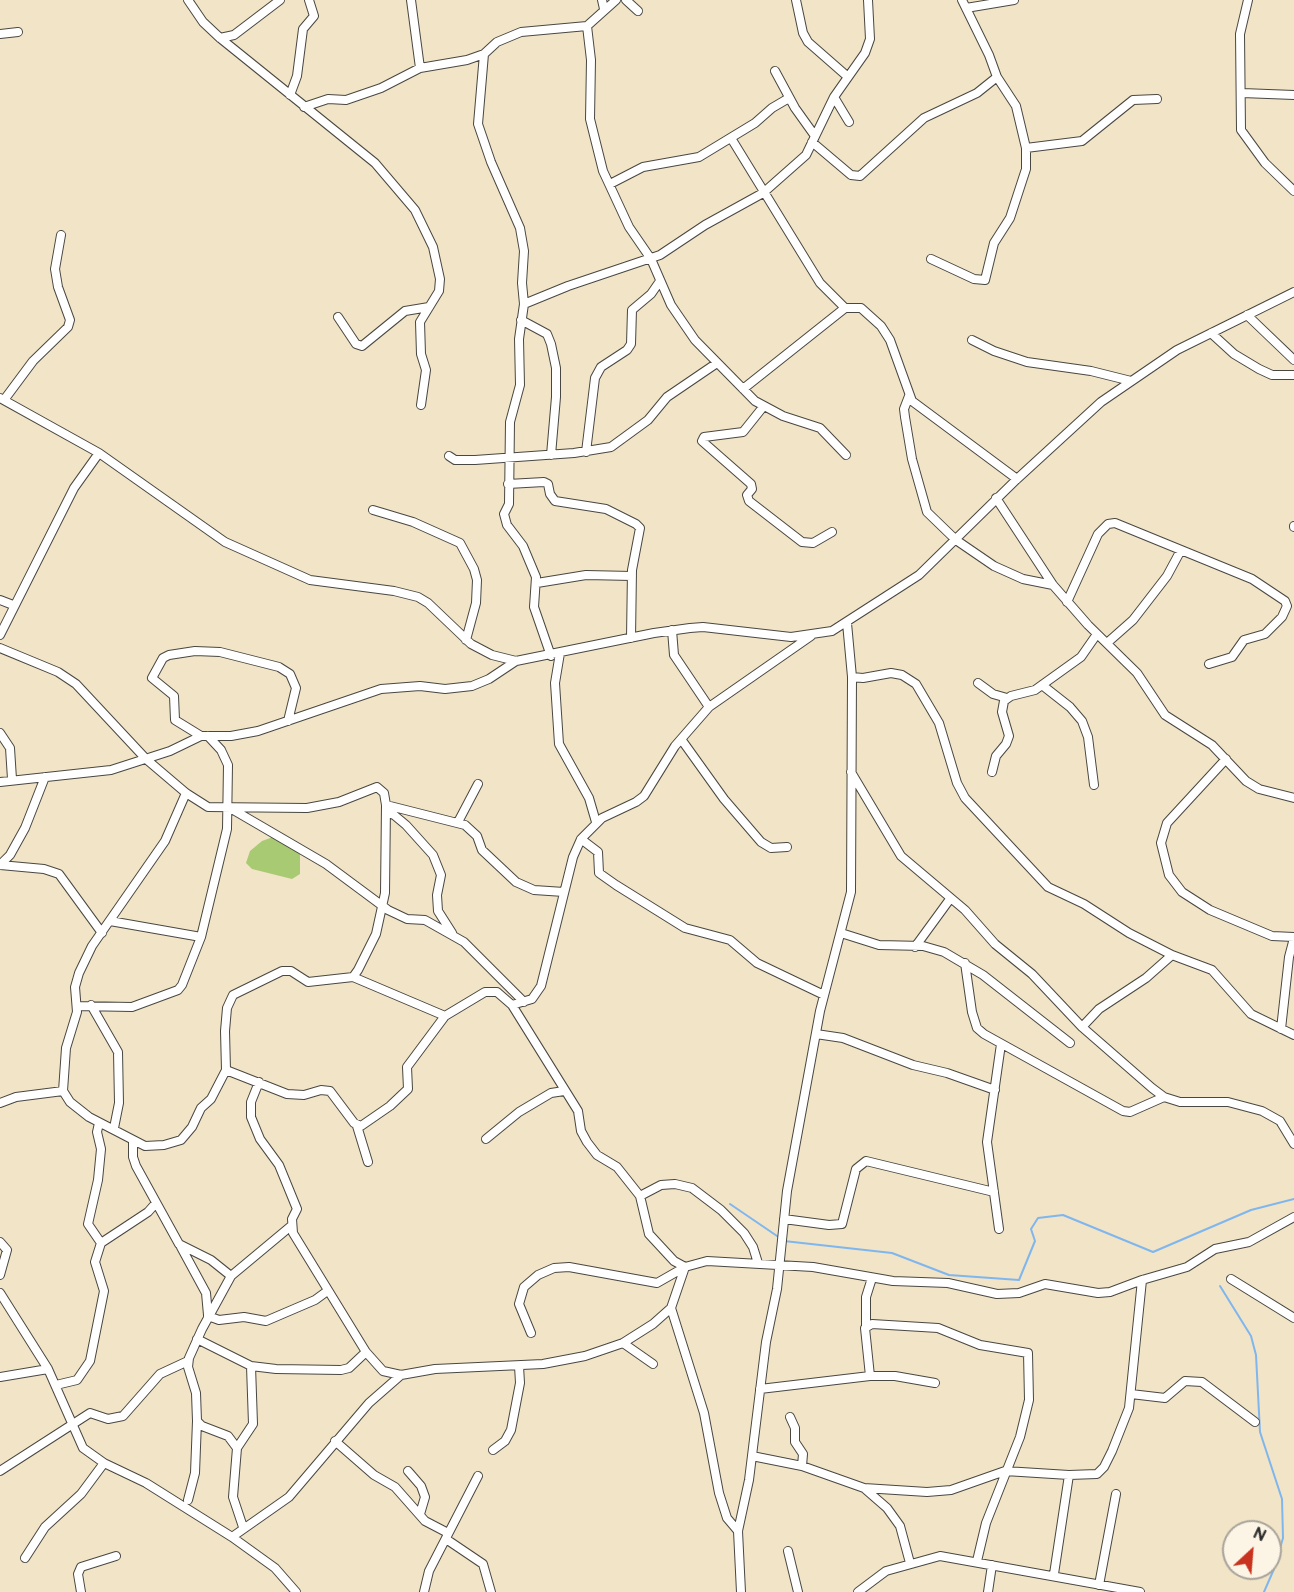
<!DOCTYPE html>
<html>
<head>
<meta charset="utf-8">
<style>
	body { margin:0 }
	#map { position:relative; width:1294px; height:1592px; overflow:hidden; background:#f2e4c7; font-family:"Balsamiq Sans",sans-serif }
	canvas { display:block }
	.north { position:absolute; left:1222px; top:1520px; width:60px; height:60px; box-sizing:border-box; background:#fcf5e5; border:2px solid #a8a49b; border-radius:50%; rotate:26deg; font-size:16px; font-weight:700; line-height:24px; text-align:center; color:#2b2b2b }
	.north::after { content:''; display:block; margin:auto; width:21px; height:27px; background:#c8321e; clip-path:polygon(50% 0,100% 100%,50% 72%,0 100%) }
</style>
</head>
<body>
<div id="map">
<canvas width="1294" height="1592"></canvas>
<div class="north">N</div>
</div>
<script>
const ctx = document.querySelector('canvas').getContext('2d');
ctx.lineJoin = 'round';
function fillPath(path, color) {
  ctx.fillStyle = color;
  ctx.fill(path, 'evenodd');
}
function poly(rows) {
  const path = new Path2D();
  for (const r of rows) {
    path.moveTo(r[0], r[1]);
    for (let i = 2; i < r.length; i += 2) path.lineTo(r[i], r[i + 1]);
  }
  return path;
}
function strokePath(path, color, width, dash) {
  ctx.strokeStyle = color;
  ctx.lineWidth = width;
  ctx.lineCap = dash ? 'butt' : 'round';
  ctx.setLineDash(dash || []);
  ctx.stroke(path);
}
fillPath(poly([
	[273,837,300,854,300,874,292,879,252,869,246,863,250,851,262,841]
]), '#a8ca73');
strokePath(poly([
	[730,1204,780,1238],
	[784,1241,892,1253,949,1275,1019,1280,1035,1241,1031,1229,1038,1218,1063,1215,1153,1252,1251,1210,1294,1199],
	[1220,1286,1251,1336,1256,1355,1260,1432,1282,1499,1283,1538,1274,1569,1264,1592]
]), '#7fb6ee', 2);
const street = poly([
	[188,0,203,22,220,38,375,163,415,210,433,247,440,279,439,291,420,322,421,354,426,370,421,405],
	[411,0,420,68],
	[602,0,604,9],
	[626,0,638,11],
	[796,0,803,33,808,42,848,77],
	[1248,0,1240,34,1241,130,1265,163,1294,191],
	[966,8,1014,0],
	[587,26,591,60,590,119,603,171,629,227,651,259,671,305,695,340,755,401,783,416,820,428,846,455],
	[0,34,18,32],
	[220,38,234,35,280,0],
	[484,54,478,124,491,162,520,228,524,251,522,283,524,304,519,339,520,385,510,422,509,504,504,514,507,525,523,546,536,577,534,607,551,656],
	[775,71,795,108,815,136],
	[1242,93,1294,95],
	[290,95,297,76,303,29,314,16,309,0],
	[304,107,328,99,346,100,381,88,420,68,467,60,484,54,497,42,521,32,587,26,616,0],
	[849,122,834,97,865,53,870,39,868,0],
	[731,138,820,283,845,308,861,308,881,326,890,340,912,401,1017,479],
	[812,142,851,175,860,176,924,118,977,93,997,77],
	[1026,148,1082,141,1133,100,1157,99],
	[610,184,643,167,699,157,755,123,772,108,789,98],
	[931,259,974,279,985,280,994,243,1010,218,1026,169,1026,148,1016,106,997,77,989,55,962,0],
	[524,304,568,286,660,255,705,225,763,193,806,155,834,97],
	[1247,315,1294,360],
	[338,317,356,344,362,346,405,311,429,307],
	[521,320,547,334,551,344,556,368,556,397,551,455],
	[1211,333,1234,354,1259,369,1272,375,1294,375],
	[972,340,994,351,1027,362,1091,371,1131,381],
	[743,389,845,308],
	[909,396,904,409,905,417,912,459,927,512,956,540,994,566,1023,579,1053,585],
	[0,398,99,453,225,542,310,580,394,591,418,597,428,603,471,644,492,655,516,661,654,633,690,628,703,627,791,637,832,631,919,575,1017,479,1101,402,1177,350,1294,292],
	[4,400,33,361,68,327,70,320,58,287,55,269,61,235],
	[763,407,743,432,704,437,702,441,751,484,752,489,747,495,749,501,802,542,813,543,832,532],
	[586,452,595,378,601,367,627,350,631,344,632,310,651,294,660,281],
	[449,456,455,460,475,460,574,453,611,447,648,420,667,397,717,363],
	[508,484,544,482,548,484,550,494,555,501,606,509,636,524,640,528,632,570,631,638],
	[996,498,1053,585,1088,625,1137,673,1165,715,1212,745,1246,781,1259,789,1294,798],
	[373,510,413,522,460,543,474,569,477,580,476,603,466,640],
	[1294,526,1294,527],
	[537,583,586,575,632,576],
	[0,600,13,605],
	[1067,602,1098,534,1108,524,1115,523,1252,579,1285,601,1287,606,1282,617,1265,634,1244,640,1232,657,1209,664],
	[0,635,74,488,99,453],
	[1107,643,1133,620,1167,576,1181,550],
	[0,648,58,672,76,684,146,759,186,793,208,807,307,808,339,802,377,787,384,793,386,805,385,893,376,934,358,970,353,977,308,982,291,971,282,971,233,995,227,1008,225,1031,226,1070,211,1099,201,1108,192,1127,181,1140,164,1145,145,1146,89,1117,70,1102,63,1091,16,1097,0,1103],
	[560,653,555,683,559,744,589,798,596,822],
	[852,677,863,678,891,673,902,675,916,684,939,723,957,783,965,798,1048,887,1084,904,1129,933,1172,955,1212,970,1251,1014,1294,1035],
	[978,683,993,694,1007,698],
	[1042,685,1070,707,1082,721,1088,737,1094,785],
	[709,707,811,636],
	[0,733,10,748,12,779],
	[201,736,175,720,174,696,152,678,163,658,169,655,195,651,220,652,279,667,290,674,296,688,288,721],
	[681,739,724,799,761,842,771,848,787,847],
	[1226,759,1167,823,1161,843,1169,875,1182,892,1210,910,1272,936,1294,937],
	[851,772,901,856,965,910,995,944,1032,974,1082,1027,1152,1088,1164,1097,1180,1102,1228,1102,1262,1111,1280,1121,1294,1144],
	[992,772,996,756,1006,744,1009,736,1002,712,1004,701,1011,696,1035,690,1081,657,1097,634],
	[0,782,111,770,170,751,201,736,231,736,258,731,381,689,420,686,445,689,472,686,489,679,516,661],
	[386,805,465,825,477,836,482,850,516,882,534,890,564,892],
	[230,808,326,864,388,910,407,919,425,920,464,942,524,1002],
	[386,812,394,815,406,825,433,855,441,875,437,895,438,911,452,933],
	[458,822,478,784],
	[581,839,598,852,599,873,616,885,685,928,730,940,757,963,824,995],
	[0,865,44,869,59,874,102,933],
	[0,865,10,855,25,828,45,777],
	[110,921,201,937],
	[841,933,879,945,923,946,944,952,983,975,1070,1043],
	[915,947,950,899],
	[965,963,972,1012,977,1028,984,1034,1123,1111,1130,1112,1164,1097],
	[353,977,445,1016],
	[91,1005,118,1052,119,1103,114,1128],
	[512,1005,578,1111,581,1131,587,1142,597,1155,617,1167,640,1196,649,1234,674,1261,685,1267],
	[78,1006,132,1007,178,990,182,985,201,937,227,829,228,765,221,750,208,736],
	[1082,1027,1099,1009,1146,978,1172,955],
	[1281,1029,1289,957,1294,938],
	[816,1034,843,1038,913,1065,947,1073,995,1090],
	[226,1070,287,1094,304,1095,321,1090,330,1091,354,1123,361,1126,390,1106,408,1089,407,1067,445,1016,485,992,497,992,512,1005,532,999,541,986,573,857,581,839,602,818,636,802,644,796,675,746,709,707,674,655,672,630],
	[259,1082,251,1102,251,1117,260,1139,279,1165,297,1209,292,1219,293,1233,366,1352,383,1371,401,1375,435,1369,543,1364,585,1356,623,1343,653,1324,671,1308,685,1267,707,1261,813,1267,893,1281,948,1283,997,1294,1019,1293,1045,1284,1098,1293,1110,1292,1142,1280],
	[63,1091,66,1048,77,1012,75,987,79,973,92,946,165,841,186,793],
	[99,1123,97,1132,101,1149,98,1180,88,1224,101,1243],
	[357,1126,368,1162],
	[486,1139,519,1112,551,1093,564,1091],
	[133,1140,133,1157,136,1166,179,1244,211,1260,231,1276,202,1329,189,1358,188,1367,196,1393,197,1421,202,1426,228,1436,237,1448,233,1497,243,1527],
	[640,1196,661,1185,675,1184,692,1188,721,1210,744,1233,753,1247,758,1263],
	[784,1219,829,1225,842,1224,856,1169,866,1161,994,1192],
	[999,1229,987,1142,1001,1044],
	[0,1242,7,1250,0,1275],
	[181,1247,206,1293,208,1315],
	[231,1276,291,1226],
	[1231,1279,1294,1318],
	[0,1293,48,1369,83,1448,104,1463,146,1483,232,1537,275,1568,296,1592],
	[671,1308,704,1413,719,1493,727,1518,738,1531],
	[208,1316,219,1320,244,1317,266,1321,315,1300,326,1292],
	[866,1326,866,1297,872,1278],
	[531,1333,519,1304,524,1287,538,1275,554,1268,569,1267,657,1283,685,1267],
	[197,1339,251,1366,276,1369,341,1370,349,1368,366,1352],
	[623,1343,653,1364],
	[870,1376,865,1328,872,1324,938,1328,980,1345,1028,1353,1029,1400,1020,1437,986,1523,977,1561],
	[0,1377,48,1369],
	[56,1385,77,1380,90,1361,104,1291,95,1262,101,1243,148,1212,156,1203],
	[760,1389,870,1376,895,1376,935,1383],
	[1131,1394,1165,1398,1185,1381,1202,1382,1255,1422],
	[790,1417,795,1428,795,1442,803,1454,802,1466],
	[335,1441,374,1475,395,1487,425,1521,448,1533],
	[237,1448,253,1424,251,1366],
	[493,1450,505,1441,511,1430,520,1383,519,1366],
	[752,1456,802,1466,864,1488,887,1508,900,1526,910,1563],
	[0,1471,90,1413,108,1419,123,1416,160,1374,188,1361],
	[408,1471,421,1486,425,1497,420,1514],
	[864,1488,927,1492,951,1490,1005,1471,1069,1475,1097,1474,1104,1467,1112,1451,1129,1408,1142,1280,1187,1267,1215,1249,1249,1242,1294,1217],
	[188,1500,195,1473,197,1421],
	[232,1537,289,1497,369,1403,401,1375],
	[446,1539,483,1564,491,1592],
	[788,1551,798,1592],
	[25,1558,45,1527,81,1494,104,1463],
	[1054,1574,1069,1475],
	[1099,1585,1116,1494],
	[81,1592,78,1574,81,1567,116,1556],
	[424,1592,429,1571,478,1476],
	[741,1592,738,1531,749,1480,766,1342,777,1289,787,1191,820,1011,851,892,852,677,847,623],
	[858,1592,886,1571,940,1556,1140,1592],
	[988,1592,992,1565]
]);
strokePath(street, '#494742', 10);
strokePath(street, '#fff', 8);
</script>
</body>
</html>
